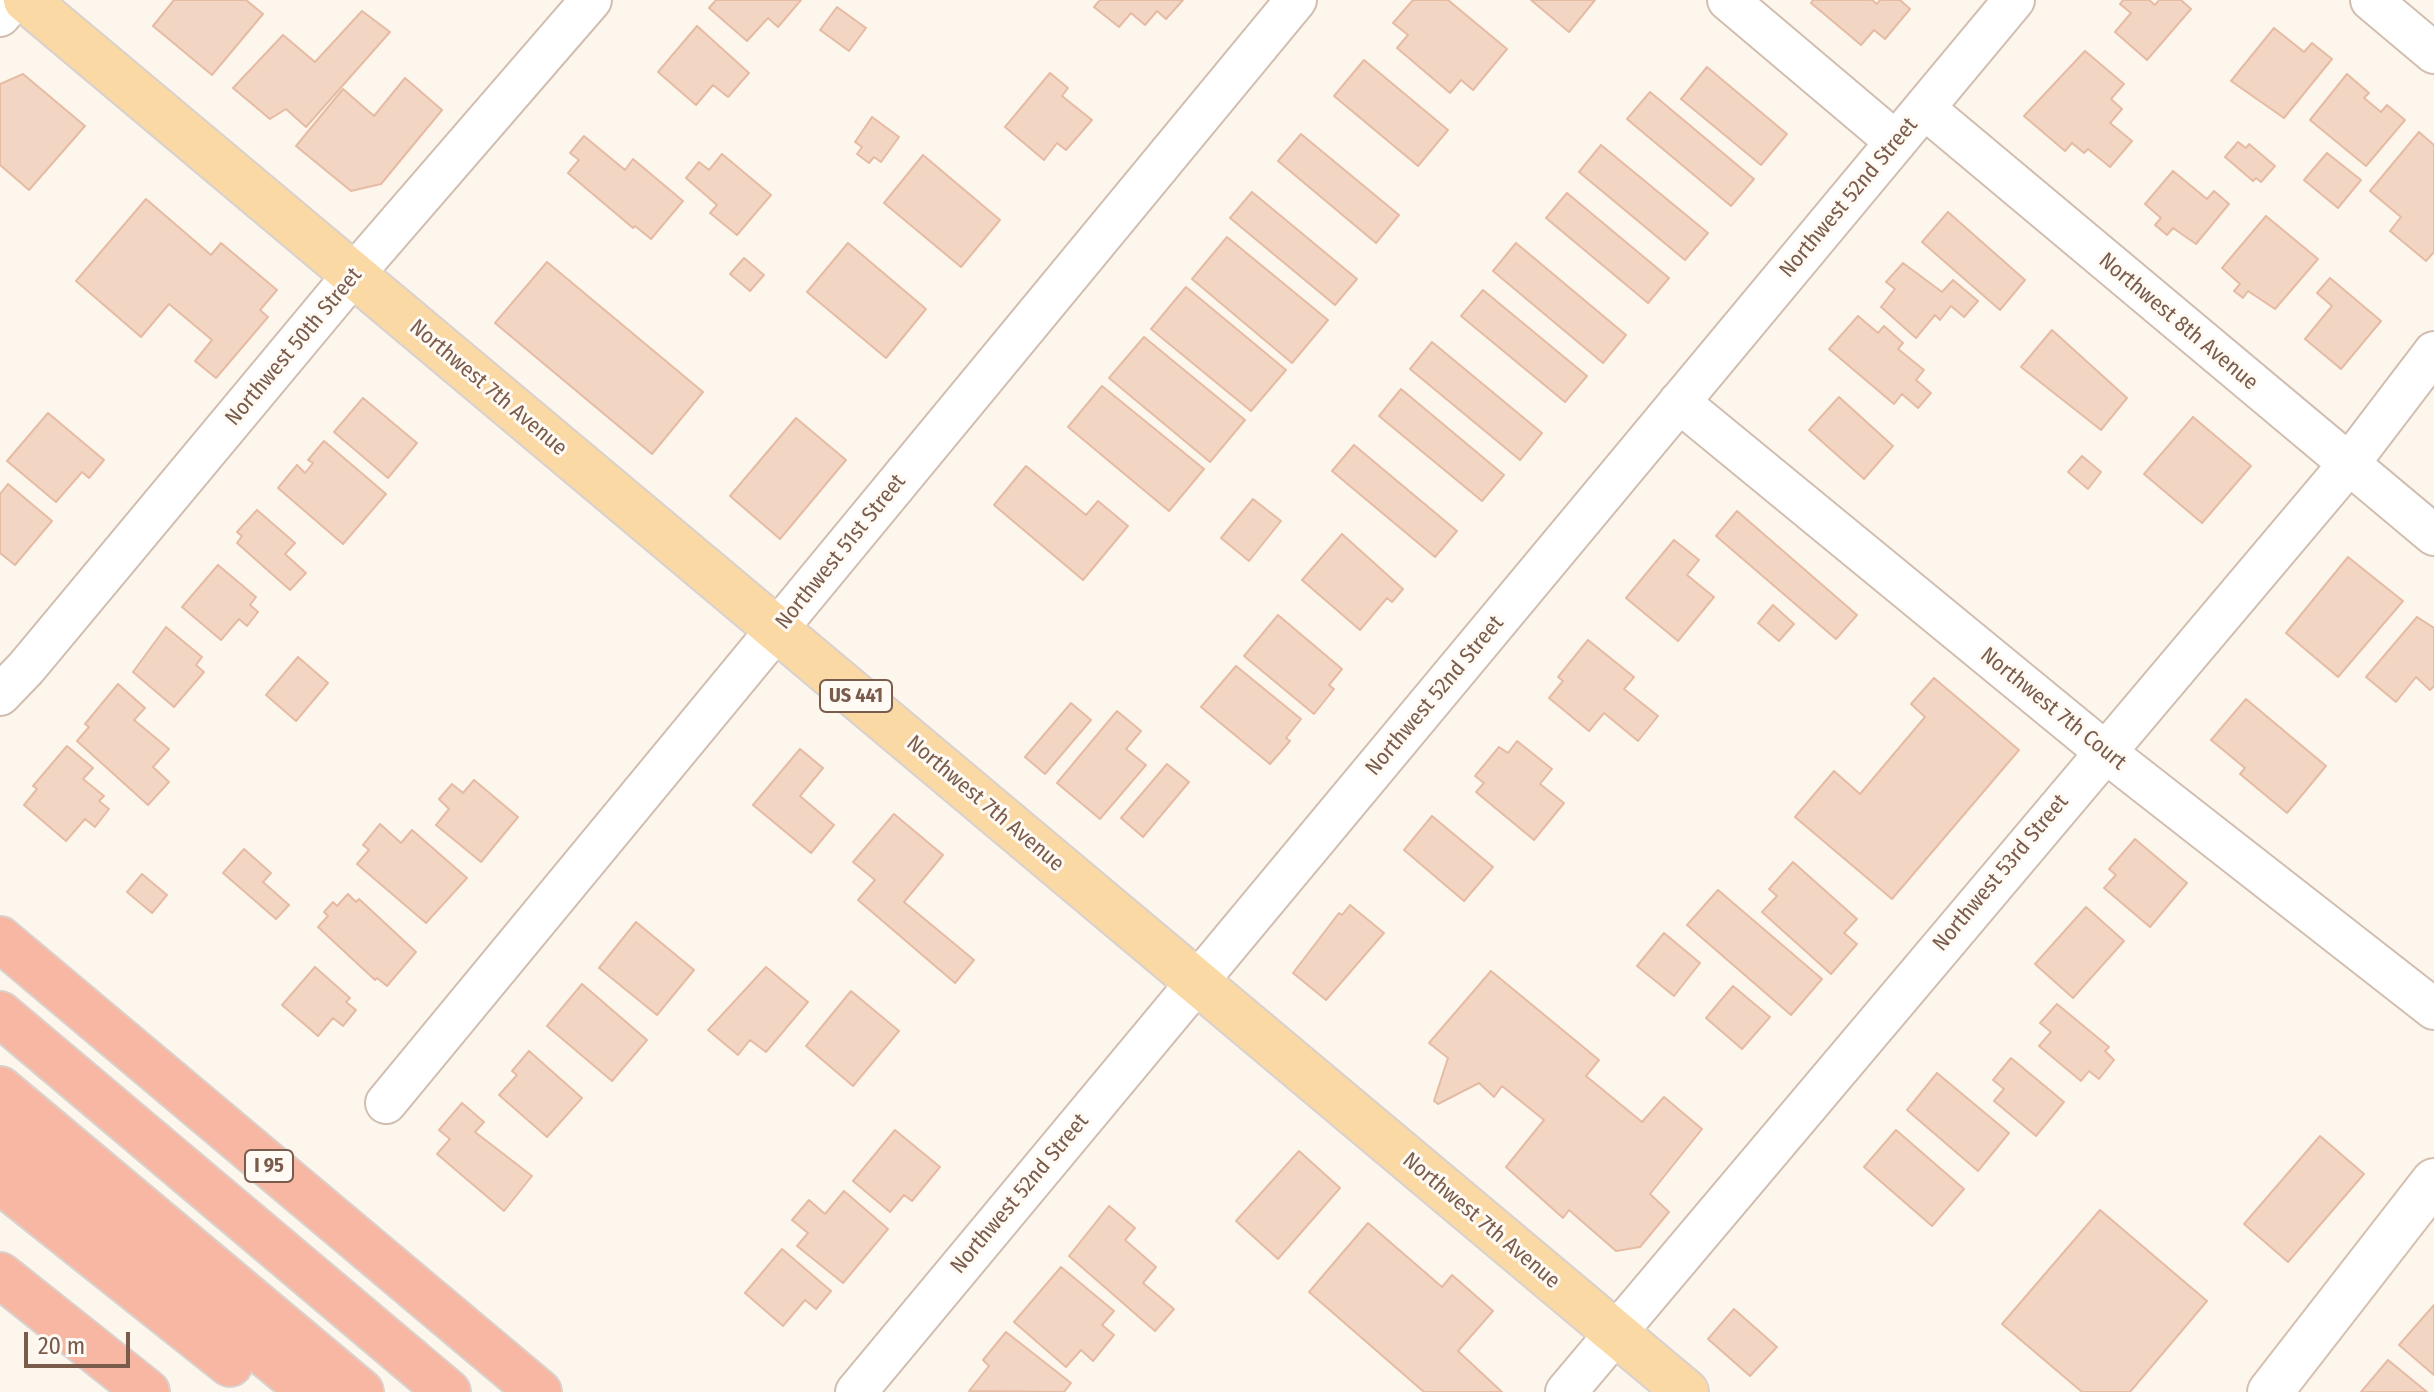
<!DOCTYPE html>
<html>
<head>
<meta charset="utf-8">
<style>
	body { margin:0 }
	#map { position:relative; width:2434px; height:1392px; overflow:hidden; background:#fdf6ec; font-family:"Fira Sans Condensed",sans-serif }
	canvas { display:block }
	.scale { position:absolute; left:24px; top:1332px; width:106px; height:36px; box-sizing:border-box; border:4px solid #7a5c4d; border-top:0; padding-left:10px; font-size:24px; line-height:28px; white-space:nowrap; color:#7a5c4d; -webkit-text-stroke:6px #fffaf3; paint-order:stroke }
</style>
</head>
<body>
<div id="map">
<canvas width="2434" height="1392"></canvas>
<div class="scale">20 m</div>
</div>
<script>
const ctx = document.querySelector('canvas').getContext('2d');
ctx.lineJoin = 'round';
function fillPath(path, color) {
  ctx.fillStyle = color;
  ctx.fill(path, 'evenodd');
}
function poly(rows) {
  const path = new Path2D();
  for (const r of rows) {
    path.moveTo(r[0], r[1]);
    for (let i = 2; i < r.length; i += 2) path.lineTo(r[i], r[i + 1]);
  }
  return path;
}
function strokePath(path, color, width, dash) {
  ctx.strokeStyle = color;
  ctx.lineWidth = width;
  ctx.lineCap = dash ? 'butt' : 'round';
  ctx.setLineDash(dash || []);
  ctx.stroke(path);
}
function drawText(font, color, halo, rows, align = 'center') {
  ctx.font = font + ' "Fira Sans Condensed",sans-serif';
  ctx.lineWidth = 6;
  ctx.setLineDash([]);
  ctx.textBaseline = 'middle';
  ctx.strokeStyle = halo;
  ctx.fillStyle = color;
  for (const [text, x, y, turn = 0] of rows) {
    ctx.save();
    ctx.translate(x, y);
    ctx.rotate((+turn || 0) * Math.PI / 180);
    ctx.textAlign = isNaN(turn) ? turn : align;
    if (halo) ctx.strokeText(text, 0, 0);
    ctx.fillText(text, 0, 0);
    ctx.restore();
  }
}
const building = poly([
	[174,0,246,0,263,14,212,75,153,26,174,0],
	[716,0,801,0,778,27,768,18,747,41,709,8,716,0],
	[1100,0,1183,0,1166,19,1157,11,1145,25,1131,13,1119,27,1094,7,1100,0],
	[1413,0,1448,0,1507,49,1473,90,1461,80,1450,93,1397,48,1408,35,1393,23,1413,0],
	[1531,0,1595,0,1569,32,1531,0],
	[1813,0,1872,0,1877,4,1880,0,1900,0,1910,9,1885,39,1874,30,1861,45,1811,3,1813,0],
	[2123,0,2149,0,2155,5,2159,0,2181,0,2191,9,2147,60,2115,32,2131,13,2120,4,2123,0],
	[837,7,866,28,849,51,820,30,837,7],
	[362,11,390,32,306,127,286,109,270,119,233,88,283,35,315,62,362,11],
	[697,26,749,73,728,97,713,85,696,105,658,72,697,26],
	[2274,28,2304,52,2312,43,2332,59,2284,118,2231,81,2274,28],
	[2085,51,2124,84,2111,99,2122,109,2110,123,2132,141,2110,167,2088,149,2084,153,2072,143,2065,151,2024,116,2085,51],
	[1364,60,1448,130,1418,166,1334,96,1364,60],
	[1707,67,1787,134,1761,165,1681,99,1707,67],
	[1050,73,1068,88,1062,96,1092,120,1066,150,1057,143,1044,160,1005,127,1050,73],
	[23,74,85,126,29,190,0,165,0,84,23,74],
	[2347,74,2369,93,2364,98,2381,112,2387,105,2405,120,2366,166,2310,120,2347,74],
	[405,78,442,110,381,184,351,191,296,146,343,89,374,116,405,78],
	[1650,92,1754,179,1731,206,1627,119,1650,92],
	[872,117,899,137,881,162,874,157,869,163,857,154,862,147,855,142,872,117],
	[2419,132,2434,145,2434,252,2426,261,2390,231,2401,217,2370,191,2419,132],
	[1301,134,1399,215,1376,243,1278,161,1301,134],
	[584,136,625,170,633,159,683,201,651,239,635,226,633,228,568,173,579,160,570,153,584,136],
	[2238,142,2246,148,2249,144,2275,166,2261,182,2256,178,2253,181,2225,157,2238,142],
	[1601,145,1708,233,1685,260,1579,172,1601,145],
	[2327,153,2361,180,2338,208,2304,180,2327,153],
	[722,154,771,195,737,235,710,213,717,205,686,178,699,162,709,170,722,154],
	[923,155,1000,220,961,267,884,203,923,155],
	[2173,171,2207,199,2214,191,2229,204,2196,244,2173,228,2167,235,2155,225,2161,218,2145,204,2173,171],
	[1252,192,1357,279,1335,305,1230,218,1252,192],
	[1567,193,1669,278,1648,303,1546,218,1567,193],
	[146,199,211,255,221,243,277,290,260,310,268,317,216,378,195,361,212,340,169,304,141,337,76,281,146,199],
	[1948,212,2025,280,2000,310,1922,242,1948,212],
	[2266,216,2318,259,2275,309,2248,291,2243,298,2234,291,2240,284,2222,268,2266,216],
	[1227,237,1328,320,1292,363,1192,279,1227,237],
	[848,243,926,309,886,358,807,292,848,243],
	[1516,243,1626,335,1603,363,1493,271,1516,243],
	[744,258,764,275,750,291,730,274,744,258],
	[547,262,703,392,652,454,495,323,547,262],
	[1903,263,1942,292,1953,280,1978,301,1964,317,1951,306,1940,320,1935,315,1916,338,1881,307,1895,289,1886,282,1903,263],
	[2330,278,2381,321,2341,369,2305,339,2332,306,2317,293,2330,278],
	[1186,287,1286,370,1251,411,1151,329,1186,287],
	[1483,290,1587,376,1565,402,1461,316,1483,290],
	[1858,316,1878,333,1884,326,1903,343,1898,349,1924,370,1916,380,1931,393,1918,408,1902,394,1894,404,1829,349,1858,316],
	[2052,330,2127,398,2101,430,2021,367,2052,330],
	[1144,337,1245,420,1210,462,1109,378,1144,337],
	[1432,342,1542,433,1520,460,1410,369,1432,342],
	[1102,386,1204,469,1169,511,1068,427,1102,386],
	[1401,389,1504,475,1482,501,1379,416,1401,389],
	[1839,397,1893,446,1864,479,1809,430,1839,397],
	[363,398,417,443,388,478,334,432,363,398],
	[48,413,104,460,89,478,82,472,56,502,7,461,48,413],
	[2193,417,2251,466,2202,523,2144,474,2193,417],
	[796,418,846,460,780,539,730,496,796,418],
	[324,441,386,494,343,544,278,488,297,465,305,473,313,463,308,460,324,441],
	[1354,445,1457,531,1435,557,1332,471,1354,445],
	[2082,456,2101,472,2088,489,2068,472,2082,456],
	[1026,466,1086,515,1098,501,1128,526,1083,580,994,505,1026,466],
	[8,484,52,521,15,565,0,553,0,494,8,484],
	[1253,499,1281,521,1249,561,1221,538,1253,499],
	[257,510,295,543,285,554,306,573,290,590,237,543,242,536,237,532,257,510],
	[1737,511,1857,615,1836,639,1716,536,1737,511],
	[1342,534,1403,589,1392,602,1387,598,1360,630,1302,580,1342,534],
	[1674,540,1699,560,1687,575,1714,597,1678,641,1626,598,1674,540],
	[2348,557,2403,601,2338,677,2286,633,2348,557],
	[218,565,256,597,250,605,258,612,247,626,239,619,221,640,182,607,218,565],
	[1773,605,1794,624,1779,641,1758,623,1773,605],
	[1278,615,1342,669,1329,685,1334,689,1314,714,1244,656,1278,615],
	[2417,617,2434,628,2434,686,2430,690,2416,677,2396,702,2366,677,2417,617],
	[166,627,202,657,196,665,204,672,174,707,133,672,166,627],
	[1588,640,1634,677,1624,689,1658,716,1638,741,1604,713,1589,731,1549,698,1563,681,1558,677,1588,640],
	[298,657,328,683,296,721,266,695,298,657],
	[1236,666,1301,719,1286,738,1290,741,1270,764,1201,707,1236,666],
	[1934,678,2019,750,1892,899,1795,817,1834,771,1860,794,1925,717,1911,704,1934,678],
	[118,684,145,708,134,720,169,749,153,767,169,782,148,805,77,741,89,727,85,724,118,684],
	[2246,699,2326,766,2287,813,2240,774,2245,768,2211,740,2246,699],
	[1071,703,1091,720,1045,774,1025,757,1071,703],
	[1117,711,1141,731,1126,749,1146,765,1100,819,1057,783,1117,711],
	[1517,741,1552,769,1540,784,1564,803,1534,840,1476,792,1484,783,1475,776,1499,747,1508,753,1517,741],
	[67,746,93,768,83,779,104,796,99,801,109,809,95,827,85,819,66,841,24,805,37,789,33,786,67,746],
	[800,749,823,768,800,796,834,825,811,853,753,805,800,749],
	[1167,764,1189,782,1143,837,1121,818,1167,764],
	[474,780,518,817,481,862,436,825,449,809,439,799,452,784,463,793,474,780],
	[894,814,943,855,904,902,974,960,955,983,858,900,875,880,853,862,894,814],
	[1432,816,1493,867,1464,901,1404,850,1432,816],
	[380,824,401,843,412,830,467,878,426,923,357,864,369,850,363,845,380,824],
	[2135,839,2187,883,2150,927,2104,888,2116,875,2109,869,2135,839],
	[244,849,271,873,263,882,289,905,276,919,223,873,244,849],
	[1793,862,1857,919,1844,933,1857,944,1831,974,1762,912,1777,896,1769,889,1793,862],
	[142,874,167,895,152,913,127,892,142,874],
	[1718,890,1822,979,1791,1015,1687,925,1718,890],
	[348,894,356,902,359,899,416,952,387,986,377,978,375,980,318,927,328,916,324,912,333,902,337,906,348,894],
	[1350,905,1384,933,1326,1000,1293,973,1339,913,1342,915,1350,905],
	[2086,907,2124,941,2073,998,2035,964,2086,907],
	[636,922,694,970,657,1015,599,968,636,922],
	[1664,933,1700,963,1674,996,1637,966,1664,933],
	[315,967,350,998,346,1002,356,1010,343,1026,333,1018,318,1036,282,1005,315,967],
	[766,967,808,1002,766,1052,750,1040,738,1055,708,1030,766,967],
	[1491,971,1599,1060,1586,1076,1642,1122,1664,1097,1702,1129,1650,1194,1669,1212,1640,1247,1616,1251,1569,1210,1563,1218,1506,1167,1544,1120,1502,1086,1494,1097,1479,1083,1438,1104,1434,1101,1448,1058,1429,1043,1491,971],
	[582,984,647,1040,612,1081,547,1026,582,984],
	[1733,986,1770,1017,1742,1049,1706,1018,1733,986],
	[851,991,899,1031,853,1086,806,1046,851,991],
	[2057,1004,2109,1047,2105,1051,2114,1060,2099,1079,2089,1071,2081,1081,2039,1046,2051,1032,2040,1023,2057,1004],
	[529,1051,582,1098,547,1137,499,1095,517,1075,512,1071,529,1051],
	[2011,1058,2064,1102,2036,1136,1994,1101,2004,1089,1993,1080,2011,1058],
	[1937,1073,2009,1133,1978,1171,1907,1110,1937,1073],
	[462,1103,484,1122,475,1132,532,1176,504,1211,437,1154,450,1139,439,1130,462,1103],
	[895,1130,940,1167,912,1201,904,1195,890,1212,853,1181,895,1130],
	[1896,1130,1964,1189,1932,1226,1864,1167,1896,1130],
	[2320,1136,2364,1174,2288,1262,2244,1224,2320,1136],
	[1299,1151,1340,1188,1278,1259,1236,1221,1299,1151],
	[844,1191,888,1229,843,1283,797,1246,808,1233,792,1220,809,1200,825,1214,844,1191],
	[1109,1206,1135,1228,1125,1240,1156,1267,1143,1283,1174,1309,1155,1331,1069,1256,1109,1206],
	[2100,1210,2207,1301,2130,1392,2082,1392,2002,1324,2100,1210],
	[1368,1223,1442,1287,1452,1275,1493,1311,1458,1351,1502,1392,1424,1392,1309,1292,1368,1223],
	[782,1249,831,1291,816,1309,805,1300,783,1326,745,1293,782,1249],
	[1061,1267,1114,1311,1102,1325,1114,1335,1093,1361,1081,1350,1066,1367,1014,1322,1061,1267],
	[2434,1305,2434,1375,2399,1345,2434,1305],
	[1734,1309,1777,1347,1750,1376,1708,1339,1734,1309],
	[1006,1332,1071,1383,1064,1392,969,1391,989,1366,983,1360,1006,1332],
	[2388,1360,2427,1392,2361,1392,2388,1360]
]);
fillPath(building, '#f3d5c3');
strokePath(building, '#e6bba3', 2);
const street = poly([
	[1728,0,1896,142],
	[2371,0,2434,53],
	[0,16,13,0],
	[1924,108,2434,535],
	[1679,402,2104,751,2434,1009],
	[0,695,26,668,354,274,591,0],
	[386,1103,1296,0],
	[856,1392,2014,0],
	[1566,1392,2348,465,2434,352]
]);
const secondary = poly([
	[2270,1392,2434,1181]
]);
const primary = poly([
	[26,0,1686,1392]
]);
const highway = poly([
	[0,939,539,1392],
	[0,1014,448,1392],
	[0,1089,361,1392],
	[0,1136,311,1392],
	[0,1181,230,1364],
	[0,1275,147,1392]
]);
strokePath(street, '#d1beb0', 44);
strokePath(secondary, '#d6c0b0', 48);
strokePath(primary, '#dad1cd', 48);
strokePath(highway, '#dad1cd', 48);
strokePath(street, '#fff', 40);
strokePath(secondary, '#fff', 44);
strokePath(primary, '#fbd9a5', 44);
strokePath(highway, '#f7b7a3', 44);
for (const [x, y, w] of [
	[856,696,72],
	[269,1166,48]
]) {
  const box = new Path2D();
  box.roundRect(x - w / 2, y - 16, w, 32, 6);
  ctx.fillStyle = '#fffaf3';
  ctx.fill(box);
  strokePath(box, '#7a5c4d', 2);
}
drawText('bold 20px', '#7a5c4d', null, [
	["US 441",856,696],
	["I 95",269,1166]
]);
drawText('22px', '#7a5c4d', '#fffaf3', [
	["Northwest 52nd Street",1849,198,-50],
	["Northwest 8th Avenue",2178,322,40],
	["Northwest 50th Street",294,347,-50],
	["Northwest 7th Avenue",488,388,40],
	["Northwest 51st Street",841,552,-51],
	["Northwest 52nd Street",1435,696,-50],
	["Northwest 7th Court",2053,709,39],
	["Northwest 7th Avenue",985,804,40],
	["Northwest 53rd Street",2001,873,-50],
	["Northwest 52nd Street",1020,1194,-50],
	["Northwest 7th Avenue",1481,1221,40]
]);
</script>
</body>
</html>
